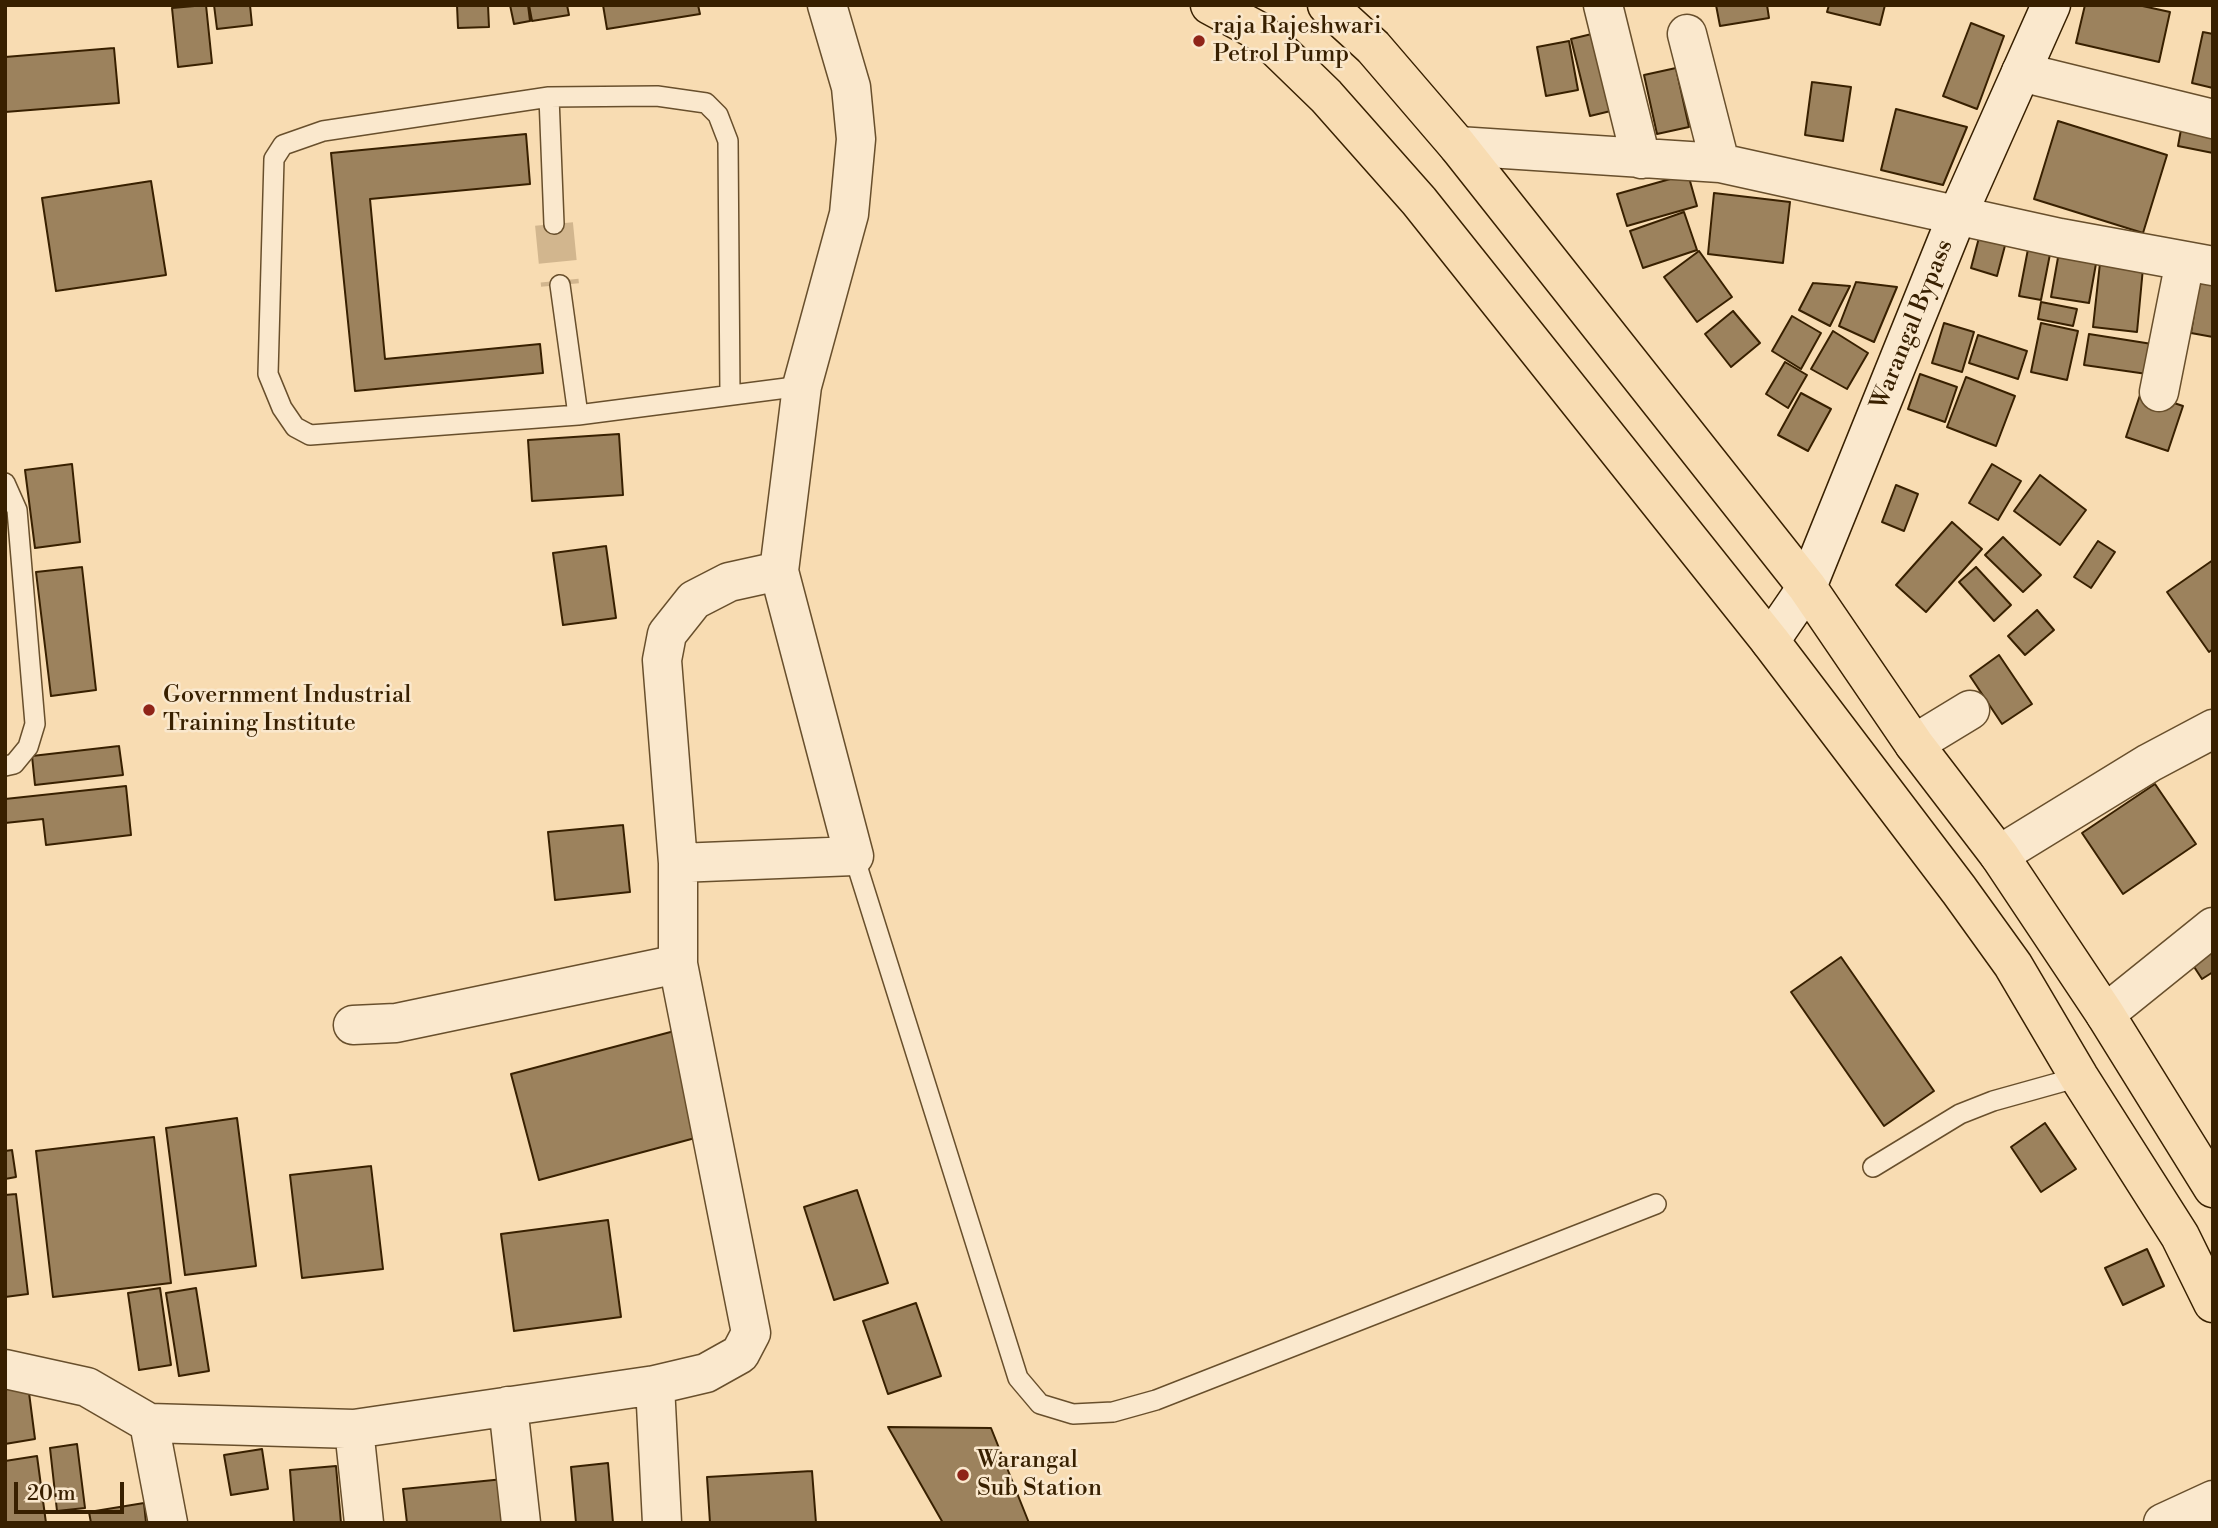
<!DOCTYPE html>
<html>
<head>
<meta charset="utf-8">
<style>
	body { margin:0 }
	#map { position:relative; width:2218px; height:1528px; overflow:hidden; background:#f8dcb2; font-family:"Libre Bodoni",serif }
	canvas { display:block }
	.frame { position:absolute; inset:0; border:7px solid #382000; pointer-events:none }
	.scale { position:absolute; left:14px; top:1482px; width:110px; height:32px; box-sizing:border-box; border:4px solid #382000; border-top:0; padding-left:9px; font-size:21px; line-height:24px; white-space:nowrap; color:#382000; -webkit-text-stroke:5px #fae8cd; paint-order:stroke }
</style>
</head>
<body>
<div id="map">
<canvas width="2218" height="1528"></canvas>
<div class="frame"></div>
<div class="scale">20 m</div>
</div>
<script>
const ctx = document.querySelector('canvas').getContext('2d');
ctx.lineJoin = 'round';
function fillPath(path, color) {
  ctx.fillStyle = color;
  ctx.fill(path, 'evenodd');
}
function poly(rows) {
  const path = new Path2D();
  for (const r of rows) {
    path.moveTo(r[0], r[1]);
    for (let i = 2; i < r.length; i += 2) path.lineTo(r[i], r[i + 1]);
  }
  return path;
}
function strokePath(path, color, width, dash) {
  ctx.strokeStyle = color;
  ctx.lineWidth = width;
  ctx.lineCap = dash ? 'butt' : 'round';
  ctx.setLineDash(dash || []);
  ctx.stroke(path);
}
function drawText(font, color, halo, rows, align = 'center') {
  ctx.font = font + ' "Libre Bodoni",serif';
  ctx.lineWidth = 5;
  ctx.setLineDash([]);
  ctx.textBaseline = 'middle';
  ctx.strokeStyle = halo;
  ctx.fillStyle = color;
  for (const [text, x, y, turn = 0] of rows) {
    ctx.save();
    ctx.translate(x, y);
    ctx.rotate((+turn || 0) * Math.PI / 180);
    ctx.textAlign = isNaN(turn) ? turn : align;
    if (halo) ctx.strokeText(text, 0, 0);
    ctx.fillText(text, 0, 0);
    ctx.restore();
  }
}
const building = poly([
	[206,5,212,63,178,67,172,8,206,5],
	[214,5,250,5,252,25,217,29,214,5],
	[457,5,488,5,489,27,458,28,457,5],
	[510,5,528,5,530,21,514,24,510,5],
	[529,5,567,5,569,15,532,21,529,5],
	[603,5,698,5,700,14,607,29,603,5],
	[1716,5,1767,5,1769,18,1720,26,1716,5],
	[1829,5,1885,5,1880,25,1827,12,1829,5],
	[2085,5,2138,5,2170,12,2159,62,2076,43,2085,5],
	[1971,23,2004,36,1977,109,1943,96,1971,23],
	[1600,32,1619,109,1590,116,1571,39,1600,32],
	[2203,32,2213,34,2213,88,2192,83,2203,32],
	[1569,41,1578,90,1546,96,1537,47,1569,41],
	[114,48,119,103,5,112,5,57,114,48],
	[1676,68,1689,127,1657,134,1644,75,1676,68],
	[1812,82,1851,87,1843,141,1805,135,1812,82],
	[1896,109,1967,127,1943,185,1881,170,1896,109],
	[2058,121,2167,155,2143,233,2034,199,2058,121],
	[2182,124,2213,131,2213,153,2178,146,2182,124],
	[526,134,530,184,370,199,385,359,540,344,543,373,355,391,331,153,526,134],
	[1688,174,1697,206,1627,226,1617,194,1688,174],
	[151,181,166,275,56,291,42,198,151,181],
	[1714,193,1790,202,1783,263,1708,254,1714,193],
	[1684,212,1697,250,1643,268,1630,231,1684,212],
	[1981,230,2007,238,1997,276,1971,268,1981,230],
	[2029,244,2051,249,2041,300,2019,296,2029,244],
	[1699,251,1732,297,1697,322,1664,277,1699,251],
	[2059,252,2097,258,2089,303,2051,297,2059,252],
	[2100,263,2143,268,2137,332,2093,327,2100,263],
	[2200,275,2213,277,2213,337,2191,333,2200,275],
	[1856,282,1897,287,1874,342,1839,326,1856,282],
	[1813,283,1850,286,1830,326,1799,310,1813,283],
	[2041,302,2077,309,2073,326,2038,319,2041,302],
	[1733,311,1760,343,1731,367,1705,334,1733,311],
	[1792,316,1821,333,1801,369,1772,351,1792,316],
	[1944,323,1974,332,1962,372,1932,363,1944,323],
	[2041,323,2078,331,2067,380,2031,372,2041,323],
	[1833,331,1868,353,1847,389,1811,369,1833,331],
	[2089,334,2152,344,2147,374,2084,365,2089,334],
	[1978,335,2027,351,2018,379,1969,363,1978,335],
	[1785,362,1807,375,1788,408,1766,394,1785,362],
	[1920,374,1957,387,1945,422,1908,409,1920,374],
	[1966,377,2015,396,1996,446,1947,427,1966,377],
	[2141,392,2183,406,2168,451,2126,437,2141,392],
	[1801,393,1831,409,1808,451,1778,435,1801,393],
	[619,434,623,495,532,501,528,440,619,434],
	[72,464,80,542,35,548,25,470,72,464],
	[1992,464,2021,481,1998,520,1969,503,1992,464],
	[2040,475,2086,510,2060,545,2014,511,2040,475],
	[1896,485,1918,494,1904,531,1882,522,1896,485],
	[1952,522,1982,549,1926,612,1896,585,1952,522],
	[2003,537,2041,575,2023,592,1985,555,2003,537],
	[2098,541,2115,552,2091,588,2074,577,2098,541],
	[606,546,616,618,563,625,553,553,606,546],
	[2213,560,2213,649,2209,652,2167,592,2213,560],
	[82,567,96,690,51,696,36,572,82,567],
	[1976,567,2011,605,1994,621,1959,582,1976,567],
	[2037,610,2054,630,2025,655,2008,636,2037,610],
	[1999,655,2032,704,2002,724,1970,676,1999,655],
	[119,746,123,775,35,785,32,756,119,746],
	[2155,784,2196,844,2123,894,2082,833,2155,784],
	[126,786,131,835,46,845,43,819,5,823,5,799,126,786],
	[623,825,630,892,555,900,548,832,623,825],
	[2213,944,2213,972,2202,979,2189,959,2213,944],
	[1841,957,1934,1091,1884,1126,1791,992,1841,957],
	[682,1029,710,1134,539,1180,511,1074,682,1029],
	[237,1118,256,1266,185,1275,166,1128,237,1118],
	[2045,1123,2076,1169,2041,1192,2011,1147,2045,1123],
	[154,1137,171,1283,53,1297,36,1151,154,1137],
	[12,1150,16,1177,5,1179,5,1151,12,1150],
	[371,1166,383,1269,302,1278,290,1175,371,1166],
	[857,1190,888,1283,834,1300,804,1207,857,1190],
	[16,1194,28,1294,5,1297,5,1195,16,1194],
	[608,1220,621,1317,514,1331,501,1234,608,1220],
	[2147,1249,2164,1286,2123,1305,2105,1268,2147,1249],
	[160,1288,171,1365,139,1370,128,1293,160,1288],
	[196,1288,209,1371,179,1376,166,1293,196,1288],
	[916,1303,941,1376,888,1394,863,1321,916,1303],
	[28,1385,35,1439,5,1444,5,1388,28,1385],
	[888,1427,991,1428,1029,1523,943,1523,888,1427],
	[77,1444,85,1508,57,1511,50,1448,77,1444],
	[262,1449,268,1489,231,1495,224,1455,262,1449],
	[37,1456,46,1523,5,1523,5,1461,37,1456],
	[608,1463,613,1523,576,1523,571,1467,608,1463],
	[336,1466,341,1523,294,1523,290,1470,336,1466],
	[812,1471,816,1523,710,1523,707,1477,812,1471],
	[504,1479,508,1523,407,1523,403,1489,504,1479],
	[144,1503,146,1523,91,1523,89,1512,144,1503]
]);
fillPath(building, '#9c825d');
strokePath(building, '#382000', 2);
strokePath(poly([
	[554,224,560,285]
]), '#d2b68e', 38, [38, 19]);
const service = poly([
	[549,97,657,96,706,103,718,115,728,141,730,395],
	[554,224,549,97,323,131,283,145,274,159,268,374,282,408,295,427,310,435,578,415,560,285],
	[578,415,802,386],
	[5,483,17,510,35,724,28,747,14,764,5,766],
	[854,856,1018,1378,1040,1404,1073,1414,1113,1412,1156,1400,1656,1204],
	[1873,1167,1960,1114,1993,1101,2079,1077]
]);
const minor = poly([
	[1603,5,1641,159],
	[1687,34,1720,163],
	[2021,72,2213,119],
	[1458,146,1720,163,2060,238,2213,266],
	[2159,392,2185,261],
	[1914,744,1970,710],
	[1999,855,2149,763,2213,729],
	[678,863,854,856,779,571,802,386,849,214,856,139,851,87,827,5],
	[2105,1014,2213,927],
	[353,1025,396,1023,678,964,678,863,662,660,667,634,694,600,729,582,779,571],
	[5,1369,87,1387,149,1423,168,1523],
	[655,1385,662,1523],
	[508,1406,521,1523],
	[149,1423,354,1429,655,1385,706,1373,740,1354,751,1333,678,964],
	[354,1429,364,1523],
	[2163,1523,2213,1500]
]);
const secondary = poly([
	[1770,641,1807,587,1957,216,2051,5]
]);
const primary = poly([
	[1210,5,1260,32,1326,96,1419,201,1770,641,1959,890,2013,965,2079,1077,2180,1236,2213,1303],
	[1327,5,1373,47,1458,146,1807,587,1914,744,1999,855,2105,1014,2213,1188]
]);
strokePath(service, '#684f2c', 22);
strokePath(minor, '#684f2c', 41);
strokePath(secondary, '#382000', 41);
strokePath(primary, '#382000', 41);
strokePath(service, '#fae8cd', 19);
strokePath(minor, '#fae8cd', 38);
strokePath(secondary, '#fae8cd', 38);
strokePath(primary, '#f8dcb2', 38);
for (const [x, y, r, color] of [
	[1199,41,7,"#8f2418"],
	[149,710,7,"#8f2418"],
	[963,1475,7,"#8f2418"]
]) {
  const dot = new Path2D();
  dot.arc(x, y, r, 0, 2 * Math.PI);
  ctx.fillStyle = color;
  ctx.fill(dot);
  strokePath(dot, '#fae8cd', 2.5);
}
drawText('24px', '#382000', '#fae8cd', [
	["raja Rajeshwari",1213,27],
	["Petrol Pump",1213,55],
	["Government Industrial",163,696],
	["Training Institute",163,724],
	["Warangal",977,1461],
	["Sub Station",977,1489]
], 'left');
drawText('24px', '#382000', '#fae8cd', [
	["Warangal Bypass",1913,325,-68]
]);
</script>
</body>
</html>
